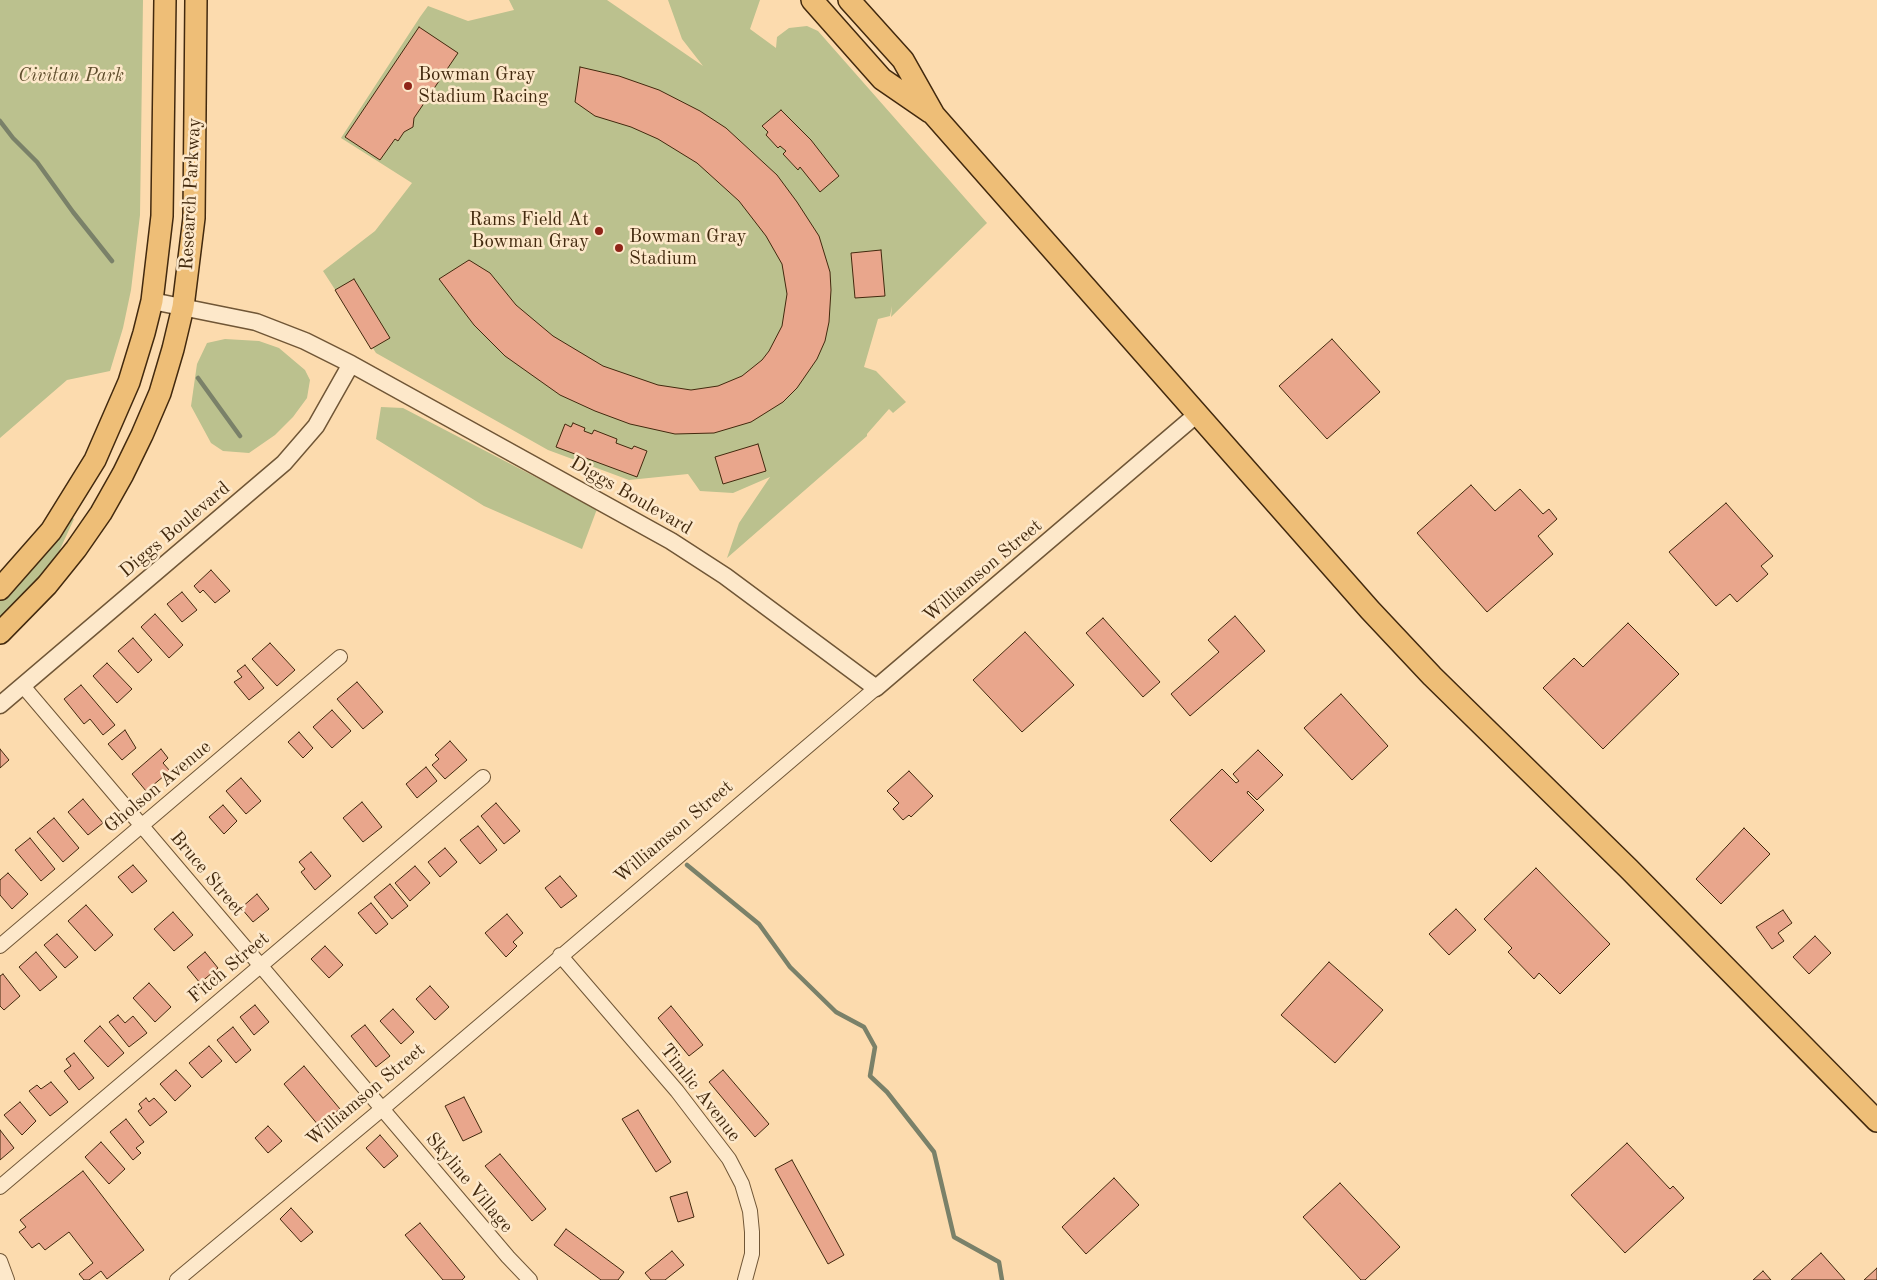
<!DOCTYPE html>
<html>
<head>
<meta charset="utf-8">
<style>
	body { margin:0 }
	canvas { display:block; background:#fcdbae }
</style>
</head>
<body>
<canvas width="1877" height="1280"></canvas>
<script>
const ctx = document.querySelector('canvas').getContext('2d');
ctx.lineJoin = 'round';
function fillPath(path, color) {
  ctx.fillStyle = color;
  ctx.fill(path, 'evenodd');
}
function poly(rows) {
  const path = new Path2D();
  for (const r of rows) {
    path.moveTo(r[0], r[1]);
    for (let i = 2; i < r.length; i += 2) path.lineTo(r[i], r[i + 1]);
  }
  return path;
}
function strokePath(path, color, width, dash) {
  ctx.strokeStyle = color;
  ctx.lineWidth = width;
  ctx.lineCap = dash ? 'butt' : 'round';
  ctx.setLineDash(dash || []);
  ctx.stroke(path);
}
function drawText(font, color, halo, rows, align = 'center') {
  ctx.font = font + ' "Old Standard TT",serif';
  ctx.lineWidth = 5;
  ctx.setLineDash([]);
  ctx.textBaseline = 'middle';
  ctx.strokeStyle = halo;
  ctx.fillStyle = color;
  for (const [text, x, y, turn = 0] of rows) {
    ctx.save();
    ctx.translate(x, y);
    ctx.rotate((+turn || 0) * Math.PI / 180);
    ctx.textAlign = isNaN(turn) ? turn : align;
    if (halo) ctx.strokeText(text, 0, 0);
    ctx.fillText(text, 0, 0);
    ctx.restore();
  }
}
fillPath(poly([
	[0,0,143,0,140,215,131,290,123,328,110,371,67,380,0,438],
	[509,0,607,0,703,66,682,39,668,0,760,0,750,29,776,48,777,37,789,28,807,26,818,31,987,223,891,317,892,306,890,316,878,319,864,367,876,371,906,402,893,413,889,409,867,434,867,436,727,558,739,523,770,477,733,493,700,491,688,474,629,480,548,450,376,353,323,271,375,231,412,183,341,138,420,17,428,6,468,21,514,10],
	[225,339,259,341,279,348,305,370,310,380,307,398,293,417,275,435,249,453,223,451,211,443,191,406,197,364,207,343],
	[381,407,403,408,597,509,582,549,484,506,376,439],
	[69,515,74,519,56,558,0,619,0,599]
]), '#bbc18e');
strokePath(poly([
	[0,121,13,138,37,162,73,212,112,261],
	[198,378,240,436],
	[687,865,759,924,790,967,836,1012,864,1027,875,1047,870,1076,887,1092,934,1152,954,1237,999,1262,1002,1280]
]), '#7a8169', 4.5);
const building = poly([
	[419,27,458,53,414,118,413,127,404,132,398,141,395,139,380,160,345,137,419,27],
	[580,67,619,76,659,90,700,111,726,128,777,175,797,202,819,236,830,272,831,290,829,322,825,341,817,359,797,388,783,402,751,422,714,433,675,434,630,424,595,411,560,395,505,356,474,325,439,279,469,260,490,273,516,305,553,336,603,366,658,385,691,390,718,386,742,376,762,360,769,351,782,326,787,294,782,264,766,236,739,201,697,163,658,139,631,127,595,116,575,102,580,67],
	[781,110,811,140,839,176,820,192,800,167,798,170,783,154,786,151,780,146,778,148,766,135,768,132,762,126,781,110],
	[881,250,885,296,855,298,851,253,881,250],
	[354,279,390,338,371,349,335,290,354,279],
	[1332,339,1380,392,1327,439,1279,386,1332,339],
	[573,423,585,428,584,431,592,434,594,430,617,439,616,443,632,449,634,446,647,451,637,477,556,447,565,424,571,427,573,423],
	[758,444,766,471,723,484,715,457,758,444],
	[1471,485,1495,511,1520,489,1543,514,1549,509,1557,519,1538,536,1553,554,1487,612,1417,533,1471,485],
	[1726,503,1773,556,1761,566,1768,574,1737,602,1730,594,1716,606,1669,552,1726,503],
	[211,570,230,591,215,603,203,590,200,593,194,586,211,570],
	[182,592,197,610,182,622,167,604,182,592],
	[155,614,183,645,169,658,141,627,155,614],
	[1235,616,1265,651,1190,716,1171,694,1219,652,1208,640,1235,616],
	[1103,618,1160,682,1143,697,1086,633,1103,618],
	[1628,623,1679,674,1603,749,1543,688,1574,658,1583,667,1628,623],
	[1025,632,1074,685,1022,732,973,680,1025,632],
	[133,638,152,660,138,673,118,651,133,638],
	[270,643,295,670,277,686,252,659,270,643],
	[107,663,132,689,117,703,93,676,107,663],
	[245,665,264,688,249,700,234,682,242,677,237,671,245,665],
	[357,682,383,712,363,729,337,699,357,682],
	[81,685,115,725,103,735,90,719,84,724,64,699,81,685],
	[1341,694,1388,746,1352,780,1304,728,1341,694],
	[332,710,351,731,332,748,313,727,332,710],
	[125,730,136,748,122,760,108,744,125,730],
	[299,732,313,748,303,758,288,742,299,732],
	[450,741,467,760,445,779,432,765,439,759,435,755,450,741],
	[0,749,9,760,0,768,0,749],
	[161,749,168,758,163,763,170,771,146,791,132,774,161,749],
	[1258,750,1283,775,1257,800,1248,791,1247,793,1264,810,1211,862,1170,820,1222,769,1236,783,1239,781,1233,774,1258,750],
	[426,767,437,781,417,798,406,784,426,767],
	[909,771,933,796,911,817,909,815,903,820,893,809,899,803,887,791,909,771],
	[241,778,261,801,246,814,226,791,241,778],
	[83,799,103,823,88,835,68,812,83,799],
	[362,802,382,827,363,842,343,818,362,802],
	[496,803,520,831,504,844,481,816,496,803],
	[223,805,237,821,224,834,209,817,223,805],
	[54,818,79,848,63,862,37,832,54,818],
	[478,826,497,850,480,864,460,840,478,826],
	[1744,828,1770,854,1721,904,1696,879,1744,828],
	[30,838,55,869,41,881,15,850,30,838],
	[445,848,457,862,440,877,428,862,445,848],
	[311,852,331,876,315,890,301,872,305,869,299,862,311,852],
	[133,865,147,881,132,893,118,877,133,865],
	[415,866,430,883,410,901,395,883,415,866],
	[1536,868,1610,944,1560,994,1539,973,1534,979,1508,952,1512,948,1484,919,1536,868],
	[8,873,28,894,12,909,0,895,0,880,8,873],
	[560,876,577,896,561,908,545,888,560,876],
	[390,884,408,906,392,919,374,897,390,884],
	[257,894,269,909,253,922,241,908,257,894],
	[371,903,388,924,376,934,358,913,371,903],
	[86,905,113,935,95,951,68,921,86,905],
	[1456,909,1476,930,1449,955,1429,934,1456,909],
	[1783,910,1792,923,1778,933,1784,941,1772,949,1756,927,1783,910],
	[173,912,193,935,174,951,154,929,173,912],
	[507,914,523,933,513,942,517,946,506,957,485,933,507,914],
	[57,934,78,957,65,968,44,945,57,934],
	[1815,936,1831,953,1809,974,1793,957,1815,936],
	[325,946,343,965,329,978,311,959,325,946],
	[36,952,57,977,40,991,19,967,36,952],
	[205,952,218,968,200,983,187,967,205,952],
	[1329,962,1383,1010,1335,1063,1281,1015,1329,962],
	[3,974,20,996,4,1010,0,1006,0,976,3,974],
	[149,983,171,1007,155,1022,133,998,149,983],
	[430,986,449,1007,435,1020,416,999,430,986],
	[255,1005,269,1022,254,1035,240,1017,255,1005],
	[671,1006,703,1045,689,1056,658,1018,671,1006],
	[393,1009,414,1032,401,1044,380,1021,393,1009],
	[118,1015,125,1023,133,1016,147,1033,129,1047,109,1022,118,1015],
	[365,1025,390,1056,376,1067,351,1036,365,1025],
	[100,1026,124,1053,108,1067,84,1041,100,1026],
	[233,1027,251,1050,236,1063,217,1040,233,1027],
	[209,1046,222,1061,202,1078,189,1063,209,1046],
	[74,1053,94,1078,79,1090,64,1071,71,1066,66,1059,74,1053],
	[304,1066,340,1109,319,1126,284,1084,304,1066],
	[176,1070,191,1086,175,1101,160,1084,176,1070],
	[723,1070,769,1124,755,1137,709,1082,723,1070],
	[51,1082,68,1102,50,1116,29,1091,37,1085,41,1089,51,1082],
	[464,1097,482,1132,463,1141,445,1106,464,1097],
	[146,1098,149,1102,154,1098,167,1112,150,1126,138,1111,142,1108,139,1104,146,1098],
	[20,1102,36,1121,22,1135,4,1115,20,1102],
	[638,1110,671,1162,656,1172,622,1119,638,1110],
	[126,1119,144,1142,136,1148,141,1153,133,1160,110,1132,126,1119],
	[268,1126,282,1141,268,1153,255,1138,268,1126],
	[0,1130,14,1148,0,1160,0,1130],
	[380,1135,398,1156,384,1168,366,1148,380,1135],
	[101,1142,125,1169,109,1184,85,1157,101,1142],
	[1627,1143,1670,1189,1673,1186,1684,1198,1625,1253,1571,1195,1627,1143],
	[500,1154,546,1209,532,1221,485,1166,500,1154],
	[792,1160,844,1255,828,1264,775,1169,792,1160],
	[83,1171,144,1250,107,1279,101,1271,89,1280,84,1280,79,1274,93,1263,69,1232,45,1250,39,1243,32,1248,19,1232,26,1227,20,1220,83,1171],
	[1114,1178,1139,1205,1086,1254,1062,1227,1114,1178],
	[1340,1183,1400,1247,1365,1280,1361,1280,1303,1217,1340,1183],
	[687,1192,694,1217,678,1222,670,1197,687,1192],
	[291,1208,313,1232,301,1242,280,1219,291,1208],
	[420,1223,465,1277,462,1280,443,1280,405,1235,420,1223],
	[566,1229,624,1272,618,1280,601,1280,554,1245,566,1229],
	[672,1251,684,1265,665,1280,651,1280,645,1273,672,1251],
	[1821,1253,1845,1280,1791,1280,1821,1253],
	[1877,1268,1877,1280,1864,1280,1877,1268],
	[1763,1271,1771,1280,1753,1280,1763,1271]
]);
fillPath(building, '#e9a68c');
strokePath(building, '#42290e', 1);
const minor = poly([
	[23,686,508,1257,530,1280],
	[0,946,340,657],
	[560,955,677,1091,729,1159,742,1184,750,1211,752,1232,752,1254,745,1280],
	[0,1187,483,777],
	[0,1261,7,1280],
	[177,1280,382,1109,876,688]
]);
const tertiary = poly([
	[152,301,256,322,305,341,351,364,671,541,725,576,876,688,1196,415],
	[0,705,284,463,316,426,351,364]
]);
const primary = poly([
	[812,0,882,79,930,112],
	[849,0,903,60,934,115,1370,610,1432,676,1629,869,1877,1121],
	[0,589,51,531,95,460,129,382,144,333,152,301,162,216,165,0],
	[0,633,47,585,76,549,101,513,123,474,142,435,160,393,173,349,183,307,194,218,196,0]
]);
strokePath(minor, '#705636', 16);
strokePath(tertiary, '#705636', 19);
strokePath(primary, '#42290e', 24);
strokePath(minor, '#fde8ca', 14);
strokePath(tertiary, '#fde8ca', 16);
strokePath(primary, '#eebe77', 21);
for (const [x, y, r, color] of [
	[408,86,5,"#8f2418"],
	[599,231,5,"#8f2418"],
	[619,248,5,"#8f2418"]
]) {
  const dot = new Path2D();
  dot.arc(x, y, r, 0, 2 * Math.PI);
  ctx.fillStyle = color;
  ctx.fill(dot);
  strokePath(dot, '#fde8ca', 2);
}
drawText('19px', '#42290e', '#fde8ca', [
	["Bowman Gray",418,75],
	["Stadium Racing",418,97],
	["Rams Field At",589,220,"right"],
	["Bowman Gray",589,242,"right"],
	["Bowman Gray",629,237],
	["Stadium",629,259]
], 'left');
drawText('italic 19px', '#604f2e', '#fde8ca', [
	["Civitan Park",71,76]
]);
drawText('19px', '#42290e', '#fde8ca', [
	["Research Parkway",191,194,-87],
	["Diggs Boulevard",631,496,30],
	["Diggs Boulevard",175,530,-40],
	["Williamson Street",983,571,-40],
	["Gholson Avenue",158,787,-40],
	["Williamson Street",674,832,-40],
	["Bruce Street",207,874,50],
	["Fitch Street",229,968,-40],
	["Timlic Avenue",700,1093,52],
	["Williamson Street",366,1095,-40],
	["Skyline Village",469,1183,50]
]);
</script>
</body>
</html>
